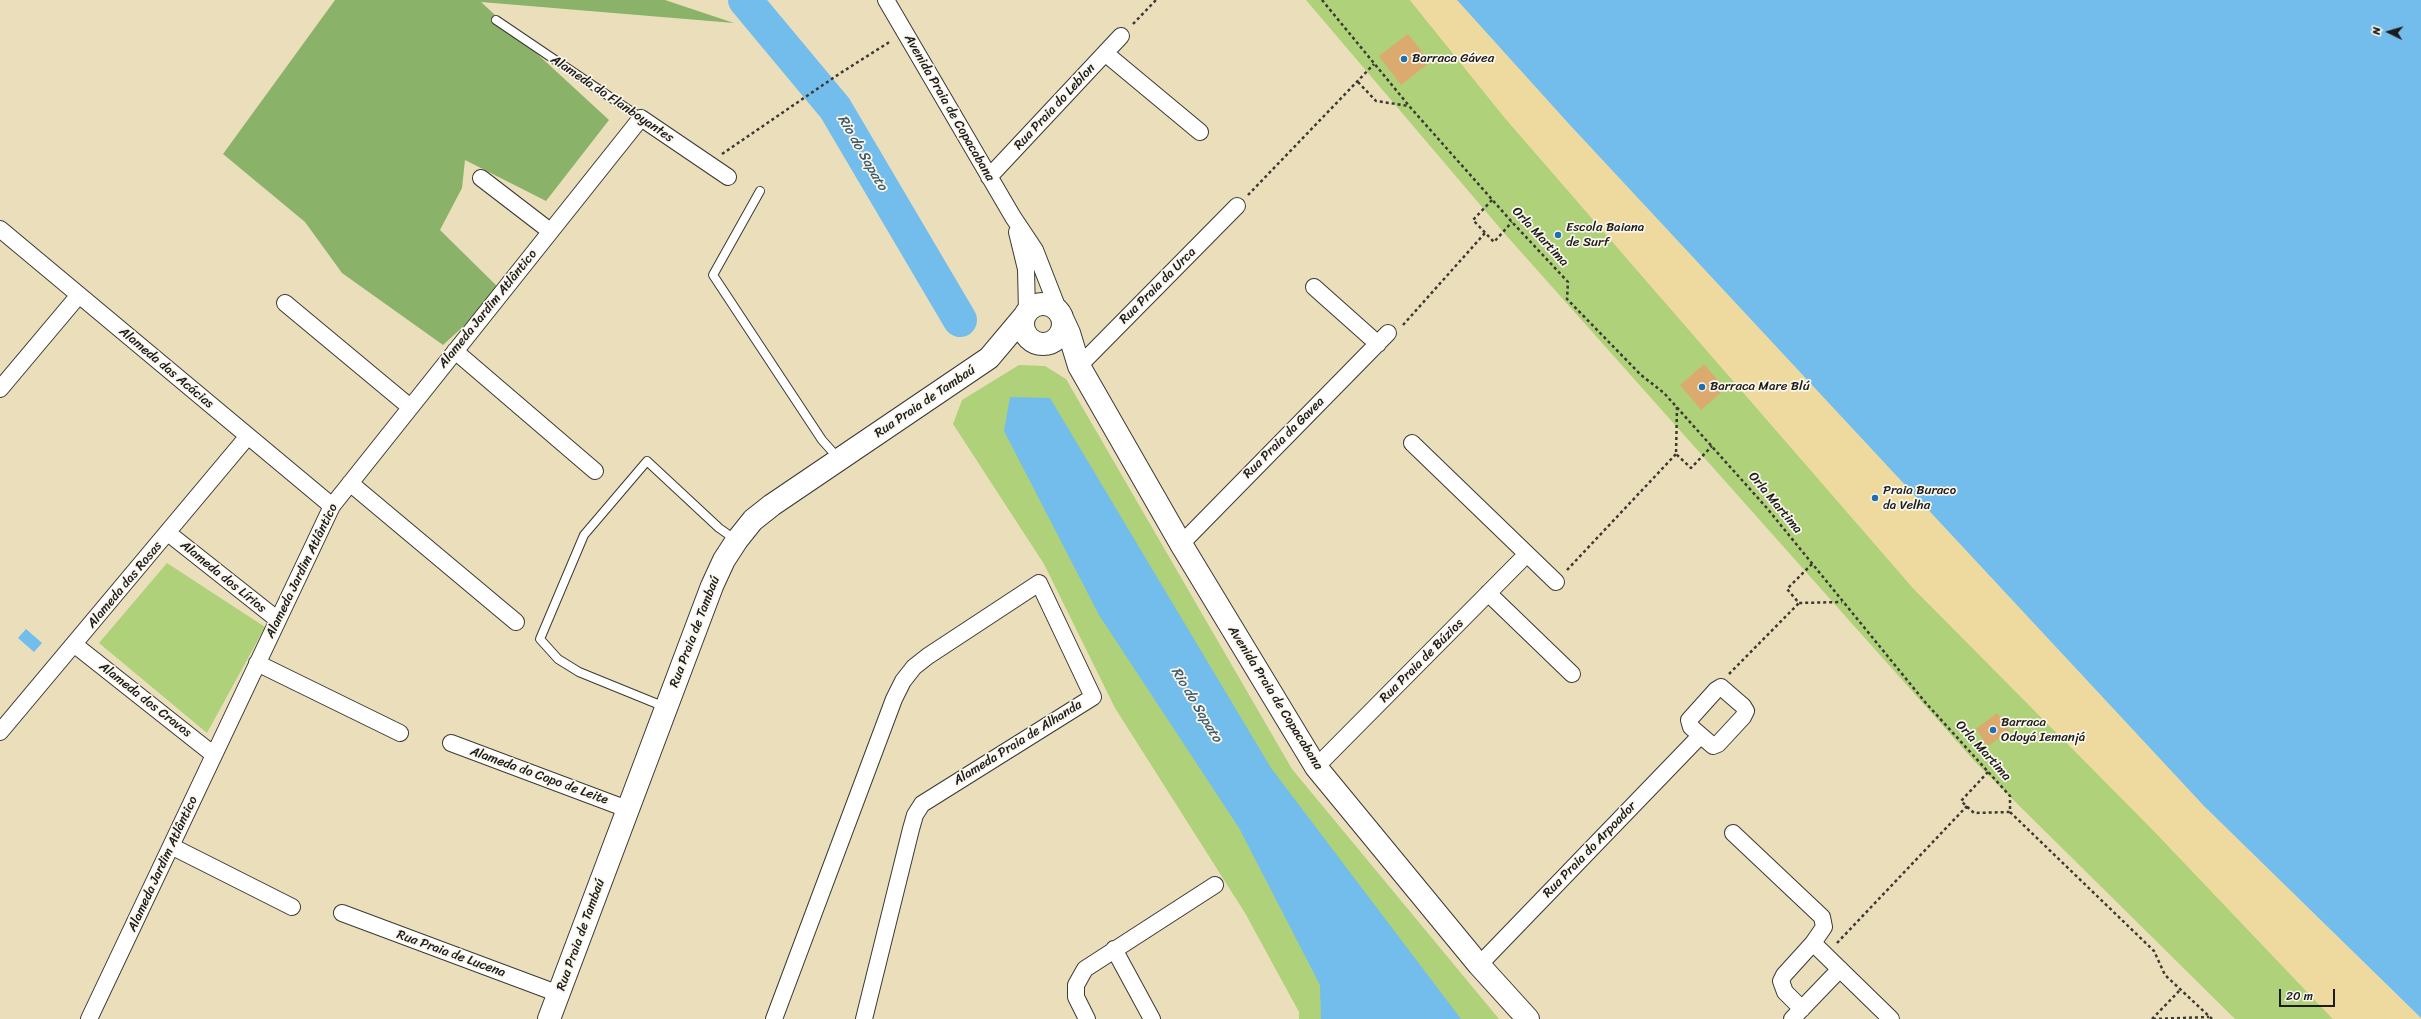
<!DOCTYPE html>
<html>
<head>
<meta charset="utf-8">
<style>
	body { margin:0 }
	#map { position:relative; width:2421px; height:1019px; overflow:hidden; background:#ebdfbb; font-family:Sriracha,sans-serif }
	canvas { display:block }
	.north { position:absolute; left:2369px; top:12px; width:40px; height:40px; -webkit-text-stroke:3px #fbf7ec; paint-order:stroke; rotate:275deg; font-size:11px; font-weight:700; line-height:16px; text-align:center; color:#1c1c1c }
	.north::after { content:''; display:block; margin:auto; width:14px; height:18px; background:#1c1c1c; clip-path:polygon(50% 0,100% 100%,50% 72%,0 100%) }
	.scale { position:absolute; left:2279px; top:989px; width:56px; height:18px; box-sizing:border-box; border:2px solid #1c1c1c; border-top:0; padding-left:5px; font-size:12px; line-height:14px; white-space:nowrap; color:#1c1c1c; -webkit-text-stroke:3px #fbf7ec; paint-order:stroke }
</style>
</head>
<body>
<div id="map">
<canvas width="2421" height="1019"></canvas>
<div class="north">N</div>
<div class="scale">20 m</div>
</div>
<script>
const ctx = document.querySelector('canvas').getContext('2d');
ctx.lineJoin = 'round';
function fillPath(path, color) {
  ctx.fillStyle = color;
  ctx.fill(path, 'evenodd');
}
function poly(rows) {
  const path = new Path2D();
  for (const r of rows) {
    if (r.length === 3) {
      path.moveTo(r[0] + r[2], r[1]);
      path.arc(r[0], r[1], r[2], 0, 2 * Math.PI);
      continue;
    }
    path.moveTo(r[0], r[1]);
    for (let i = 2; i < r.length; i += 2) path.lineTo(r[i], r[i + 1]);
  }
  return path;
}
function strokePath(path, color, width, dash) {
  ctx.strokeStyle = color;
  ctx.lineWidth = width;
  ctx.lineCap = dash ? 'butt' : 'round';
  ctx.setLineDash(dash || []);
  ctx.stroke(path);
}
function drawText(font, color, halo, rows, align = 'center') {
  ctx.font = font + ' Sriracha,sans-serif';
  ctx.lineWidth = 3.5;
  ctx.setLineDash([]);
  ctx.textBaseline = 'middle';
  ctx.strokeStyle = halo;
  ctx.fillStyle = color;
  for (const [text, x, y, turn = 0] of rows) {
    ctx.save();
    ctx.translate(x, y);
    ctx.rotate((+turn || 0) * Math.PI / 180);
    ctx.textAlign = isNaN(turn) ? turn : align;
    if (halo) ctx.strokeText(text, 0, 0);
    ctx.fillText(text, 0, 0);
    ctx.restore();
  }
}
fillPath(poly([
	[1306,0,1410,0,1505,118,1913,588,2152,829,2333,1019,2235,1019,1977,764,1505,234],
	[1019,365,1045,366,1066,379,1292,769,1499,1019,1299,1019,1299,1012,1245,913,1115,708,1044,564,953,424,962,400],
	[167,563,265,627,207,733,99,643]
]), '#aed179');
fillPath(poly([
	[335,0,665,0,734,23,481,2,609,120,546,201,465,160,462,188,440,230,502,291,443,345,342,273,305,222,223,154]
]), '#8ab369');
fillPath(poly([
	[1410,0,1457,0,1569,124,2204,806,2421,1019,2333,1019,2152,829,1913,588,1505,118]
]), '#eeda9e');
fillPath(poly([
	[1457,0,2421,0,2421,1018,2204,806,1569,124],
	[1010,397,1050,398,1271,768,1461,1019,1321,1019,1320,985,1239,828,1099,615,1004,431],
	[26,629,42,643,34,652,18,638]
]), '#73bdec');
strokePath(poly([
	[745,0,835,108,960,320]
]), '#73bdec', 34);
fillPath(poly([
	[1408,34,1430,62,1401,85,1379,56],
	[1704,364,1725,389,1701,410,1680,385],
	[1997,713,2010,731,1988,746,1976,729]
]), '#dca96f');
const lane = poly([
	[496,20,641,118],
	[760,191,713,275,822,440,839,459],
	[665,707,579,672,558,659,540,639,584,535,647,461,719,528,736,540]
]);
const street = poly([
	[886,0,1013,217,1035,250,1060,314],
	[1105,53,1200,132],
	[989,177,1121,36],
	[481,178,550,231],
	[0,229,332,506],
	[1017,232,1026,269,1027,312],
	[1314,287,1378,344],
	[285,303,410,407],
	[455,351,595,471],
	[1079,366,1237,206],
	[0,389,79,295],
	[1412,443,1556,582],
	[350,483,516,622],
	[168,533,278,620],
	[1181,544,1388,333],
	[1488,593,1572,674],
	[75,645,214,755],
	[257,663,400,733],
	[1721,687,1743,706,1746,711,1743,717,1718,744,1713,746,1691,727,1689,720,1716,690,1721,687],
	[0,732,248,436],
	[451,743,627,809],
	[1316,767,1527,554],
	[1733,833,1822,917,1824,927,1813,943],
	[171,846,292,907],
	[342,913,559,994],
	[1114,949,1152,1019],
	[1479,965,1700,736],
	[1802,1009,1785,992,1781,981,1784,975,1813,943,1891,1019],
	[89,1019,332,506,641,118,728,177],
	[774,1019,894,699,903,681,914,667,928,656,1039,583,1093,697,922,804,915,815,911,829,864,1019],
	[1087,1019,1076,997,1076,985,1085,969,1215,885],
	[1792,1019,1840,969]
]);
const secondary = poly([
	[1043,324,20],
	[1062,318,1069,333,1079,366,1181,544,1316,767,1479,965,1528,1019],
	[549,1019,712,586,724,560,737,540,753,520,772,505,989,358,1026,314]
]);
strokePath(lane, '#3b3934', 10);
strokePath(street, '#3b3934', 18);
strokePath(secondary, '#3b3934', 24);
strokePath(poly([
	[1322,0,1410,107,1512,222,1568,282,1567,299,1641,375,1664,393,1766,507,1925,702,2010,796,2010,812,2154,951,2165,975,2212,1019],
	[1133,24,1156,0],
	[1358,82,1376,101,1409,106],
	[722,154,839,74,891,41],
	[1248,195,1374,64],
	[1492,200,1473,220,1494,242,1512,222],
	[1403,325,1485,233],
	[1677,407,1676,454,1691,468,1712,446],
	[1812,564,1787,589,1799,603,1842,602],
	[1567,570,1676,454],
	[1729,674,1799,603],
	[1988,772,1961,801,1974,813,2010,812],
	[1837,943,1967,806],
	[2152,1019,2181,989],
	[2153,1019,2209,1017]
]), '#3b3934', 2.5, [3, 3]);
strokePath(lane, '#fff', 8);
strokePath(street, '#fff', 16);
strokePath(secondary, '#fff', 22);
for (const [x, y, r, color] of [
	[1404,59,4,"#1f6fb2"],
	[1558,235,4,"#1f6fb2"],
	[1702,387,4,"#1f6fb2"],
	[1875,498,4,"#1f6fb2"],
	[1993,730,4,"#1f6fb2"]
]) {
  const dot = new Path2D();
  dot.arc(x, y, r, 0, 2 * Math.PI);
  ctx.fillStyle = color;
  ctx.fill(dot);
  strokePath(dot, '#fbf7ec', 1.5);
}
drawText('13px', '#1c1c1c', '#fbf7ec', [
	["Barraca Gávea",1412,59],
	["Escola Baiana",1566,228],
	["de Surf",1566,243],
	["Barraca Mare Blú",1710,387],
	["Praia Buraco",1883,491],
	["da Velha",1883,506],
	["Barraca",2001,723],
	["Odoyá Iemanjá",2001,738]
], 'left');
drawText('13px', '#1c1c1c', '#fbf7ec', [
	["Alameda do Flanboyantes",612,99,34],
	["Rua Praia do Leblon",1055,107,-47],
	["Avenida Praia de Copacabana",949,108,60],
	["Orla Martima",1540,237,47],
	["Rua Praia da Urca",1158,286,-45],
	["Alameda Jardim Atlântico",488,309,-51],
	["Alameda das Acácias",166,368,40],
	["Rua Praia de Tambaú",925,402,-34],
	["Rua Praia da Gavea",1284,438,-45],
	["Orla Martima",1775,503,50],
	["Alameda Jardim Atlântico",302,571,-64],
	["Alameda dos Lírios",223,577,39],
	["Alameda das Rosas",125,585,-50],
	["Rua Praia de Tambaú",695,632,-69],
	["Rua Praia de Búzios",1422,661,-45],
	["Avenida Praia de Copacabana",1275,698,58],
	["Alameda dos Cravos",145,700,38],
	["Alameda Praia de Alhanda",1018,743,-32],
	["Orla Martima",1983,751,48],
	["Alameda do Copo de Leite",539,776,20],
	["Rua Praia do Arpoador",1590,850,-46],
	["Alameda Jardim Atlântico",163,864,-65],
	["Rua Praia de Tambaú",581,935,-70],
	["Rua Praia de Lucena",451,954,20]
]);
drawText('italic 14px', '#3f5c6f', '#fbf7ec', [
	["Rio do Sapato",862,153,60],
	["Rio do Sapato",1196,705,59]
]);
</script>
</body>
</html>
